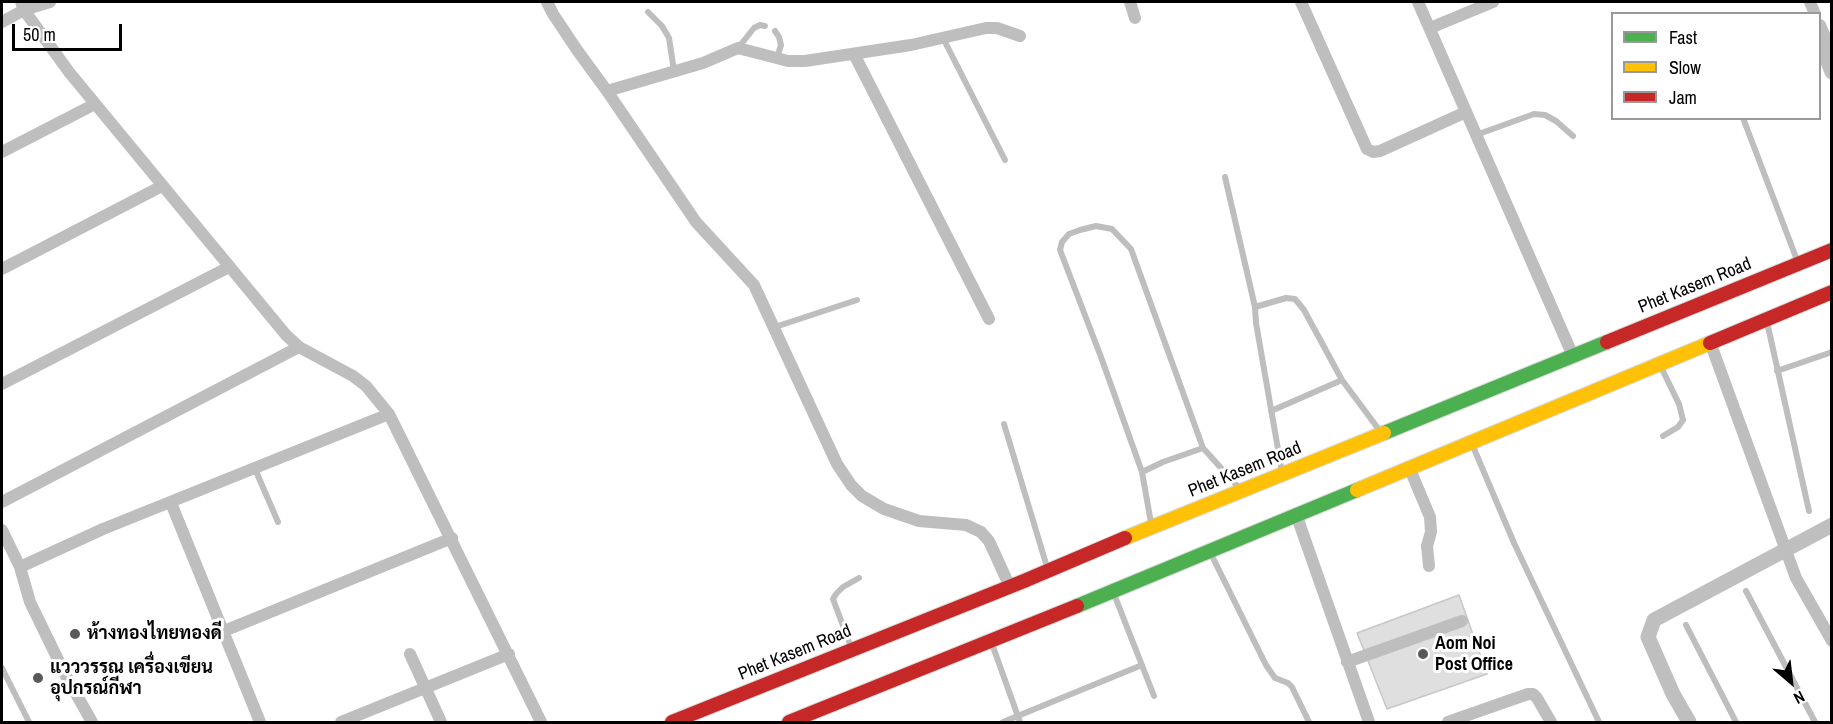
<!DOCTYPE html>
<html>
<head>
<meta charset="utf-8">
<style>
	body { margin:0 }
	#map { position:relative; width:1833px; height:724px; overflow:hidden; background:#fff; font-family:"Archivo Narrow",sans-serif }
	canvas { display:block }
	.frame { position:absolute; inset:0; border:3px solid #000; pointer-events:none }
	.legend { position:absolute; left:1611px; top:12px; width:210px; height:108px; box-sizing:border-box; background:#fff; border:2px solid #999; margin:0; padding:8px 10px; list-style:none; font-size:18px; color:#000 }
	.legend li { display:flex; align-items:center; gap:12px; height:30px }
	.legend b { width:30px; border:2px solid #999 }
	.north { position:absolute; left:1761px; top:652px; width:60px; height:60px; -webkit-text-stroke:4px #fff; paint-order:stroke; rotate:152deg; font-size:16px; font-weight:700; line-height:24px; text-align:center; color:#000 }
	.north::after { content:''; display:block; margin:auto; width:21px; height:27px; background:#000; clip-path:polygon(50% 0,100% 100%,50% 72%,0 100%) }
	.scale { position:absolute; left:12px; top:24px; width:110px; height:27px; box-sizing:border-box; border:3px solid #000; border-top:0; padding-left:8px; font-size:18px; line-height:21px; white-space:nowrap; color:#000; -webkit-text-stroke:4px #fff; paint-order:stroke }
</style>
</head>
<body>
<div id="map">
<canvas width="1833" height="724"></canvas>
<div class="frame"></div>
<ul class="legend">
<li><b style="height:8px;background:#4caf50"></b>Fast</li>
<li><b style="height:8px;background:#ffc107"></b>Slow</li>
<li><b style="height:8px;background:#c62828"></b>Jam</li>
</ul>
<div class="north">N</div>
<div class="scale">50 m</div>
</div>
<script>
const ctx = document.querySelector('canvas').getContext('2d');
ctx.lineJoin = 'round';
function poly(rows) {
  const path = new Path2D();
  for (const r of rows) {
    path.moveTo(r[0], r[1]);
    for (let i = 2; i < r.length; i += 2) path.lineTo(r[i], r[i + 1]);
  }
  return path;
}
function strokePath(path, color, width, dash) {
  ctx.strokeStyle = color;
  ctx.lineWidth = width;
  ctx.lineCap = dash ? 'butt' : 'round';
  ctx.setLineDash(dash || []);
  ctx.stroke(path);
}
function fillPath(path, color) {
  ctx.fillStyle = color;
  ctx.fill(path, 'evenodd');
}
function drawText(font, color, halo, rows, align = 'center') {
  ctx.font = font + ' "Archivo Narrow",Sarabun,sans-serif';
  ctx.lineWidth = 6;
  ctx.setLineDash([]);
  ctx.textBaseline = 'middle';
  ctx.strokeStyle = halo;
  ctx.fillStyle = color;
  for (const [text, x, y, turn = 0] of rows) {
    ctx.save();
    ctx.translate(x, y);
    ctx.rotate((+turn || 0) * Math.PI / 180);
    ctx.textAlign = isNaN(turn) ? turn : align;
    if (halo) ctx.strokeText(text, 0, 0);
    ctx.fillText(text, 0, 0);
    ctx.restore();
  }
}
strokePath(poly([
	[1820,42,1832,72],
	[1689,722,1673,694,1648,637,1654,620,1832,525]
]), '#bfbfbf', 15);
const building = poly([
	[1459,595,1487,674,1387,709,1357,633,1459,595]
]);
fillPath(building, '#dfdfdf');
strokePath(building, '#c7c7c7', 1.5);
const fast = poly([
	[1384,433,1607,342],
	[1077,606,1357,490]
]);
const slow = poly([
	[1357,490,1710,343],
	[1125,538,1384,433]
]);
const jam = poly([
	[1607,342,1832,250],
	[1710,343,1832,292],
	[672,722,1024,581,1125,538],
	[789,722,1077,606]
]);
strokePath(fast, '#dbdbdb', 16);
strokePath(slow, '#dbdbdb', 16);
strokePath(jam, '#dbdbdb', 16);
strokePath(poly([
	[648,12,662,26,669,38,674,71],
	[775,31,779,37,781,45,777,58],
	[943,38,1005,160],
	[738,48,754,28,760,25,765,26],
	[1743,118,1797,260],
	[1476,135,1534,114,1545,115,1556,121,1573,136],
	[1225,177,1255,307],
	[1767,322,1809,511],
	[775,327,857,300],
	[1661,367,1679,404,1683,420,1678,427,1663,436],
	[1777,371,1832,352],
	[1271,411,1342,380],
	[1004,424,1047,567],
	[1472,444,1514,543,1599,722],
	[255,469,278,522],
	[1142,472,1101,357,1060,250,1062,242,1069,234,1080,230,1096,226,1112,229,1131,249,1203,448],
	[1282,472,1256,323,1255,307,1286,298,1295,299,1304,310,1342,380,1380,431],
	[1151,523,1142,472,1163,462,1203,448,1240,489],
	[1211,554,1266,665,1275,678,1288,683,1292,687,1309,722],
	[1746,591,1815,722],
	[1114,594,1154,696],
	[1686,625,1736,722],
	[992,644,1020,722],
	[851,647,833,599,836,594,843,587,859,578],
	[2,668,29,722],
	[1003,722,1142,665]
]), '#bebebe', 6);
strokePath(poly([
	[21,2,24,10,69,72,286,335,299,347,353,376,366,386,389,414,541,722],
	[547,2,553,14,577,50,607,91,696,222,754,285,837,464,851,485,862,496,884,509,919,521,966,525,981,532,989,541,1010,587],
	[1130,2,1135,18],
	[1301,2,1367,149,1373,152,1380,151,1466,112],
	[1418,2,1573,356],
	[1810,2,1815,14],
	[2,22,24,10,50,2],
	[1820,25,1832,53],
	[1430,28,1493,2],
	[854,54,989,319],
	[607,91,703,63,738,48,788,61,805,61,911,45,986,28,997,28,1020,36],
	[2,152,95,104],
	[2,269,162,186],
	[1710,342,1796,578,1832,641],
	[2,384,229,267],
	[1409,467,1430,517,1431,532,1427,546,1429,566],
	[2,502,299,347],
	[171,503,260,722],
	[1296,514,1369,722],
	[2,530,20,567,30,602,66,676,92,722],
	[20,567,103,529,389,414],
	[224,631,452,538],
	[410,654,441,722],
	[1347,662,1462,621],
	[341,722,509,654],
	[1448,722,1528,694,1533,694,1537,698,1551,722]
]), '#bebebe', 12);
strokePath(fast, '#4caf50', 14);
strokePath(slow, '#ffc107', 14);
strokePath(jam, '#c62828', 14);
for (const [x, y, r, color] of [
	[75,634,6,"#595959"],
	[1423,654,6,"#595959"],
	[38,678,6,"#595959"]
]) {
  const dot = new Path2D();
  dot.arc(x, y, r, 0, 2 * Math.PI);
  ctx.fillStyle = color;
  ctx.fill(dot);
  strokePath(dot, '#fff', 2);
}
drawText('18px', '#000', '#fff', [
	["Phet Kasem Road",1695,286,-22],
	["Phet Kasem Road",1245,470,-22],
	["Phet Kasem Road",795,653,-22]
]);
drawText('bold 18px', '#000', '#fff', [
	["ห้างทองไทยทองดี",87,634],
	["Aom Noi",1435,644],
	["Post Office",1435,665],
	["แวววรรณ เครื่องเขียน",50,668],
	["อุปกรณ์กีฬา",50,689]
], 'left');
</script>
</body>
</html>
